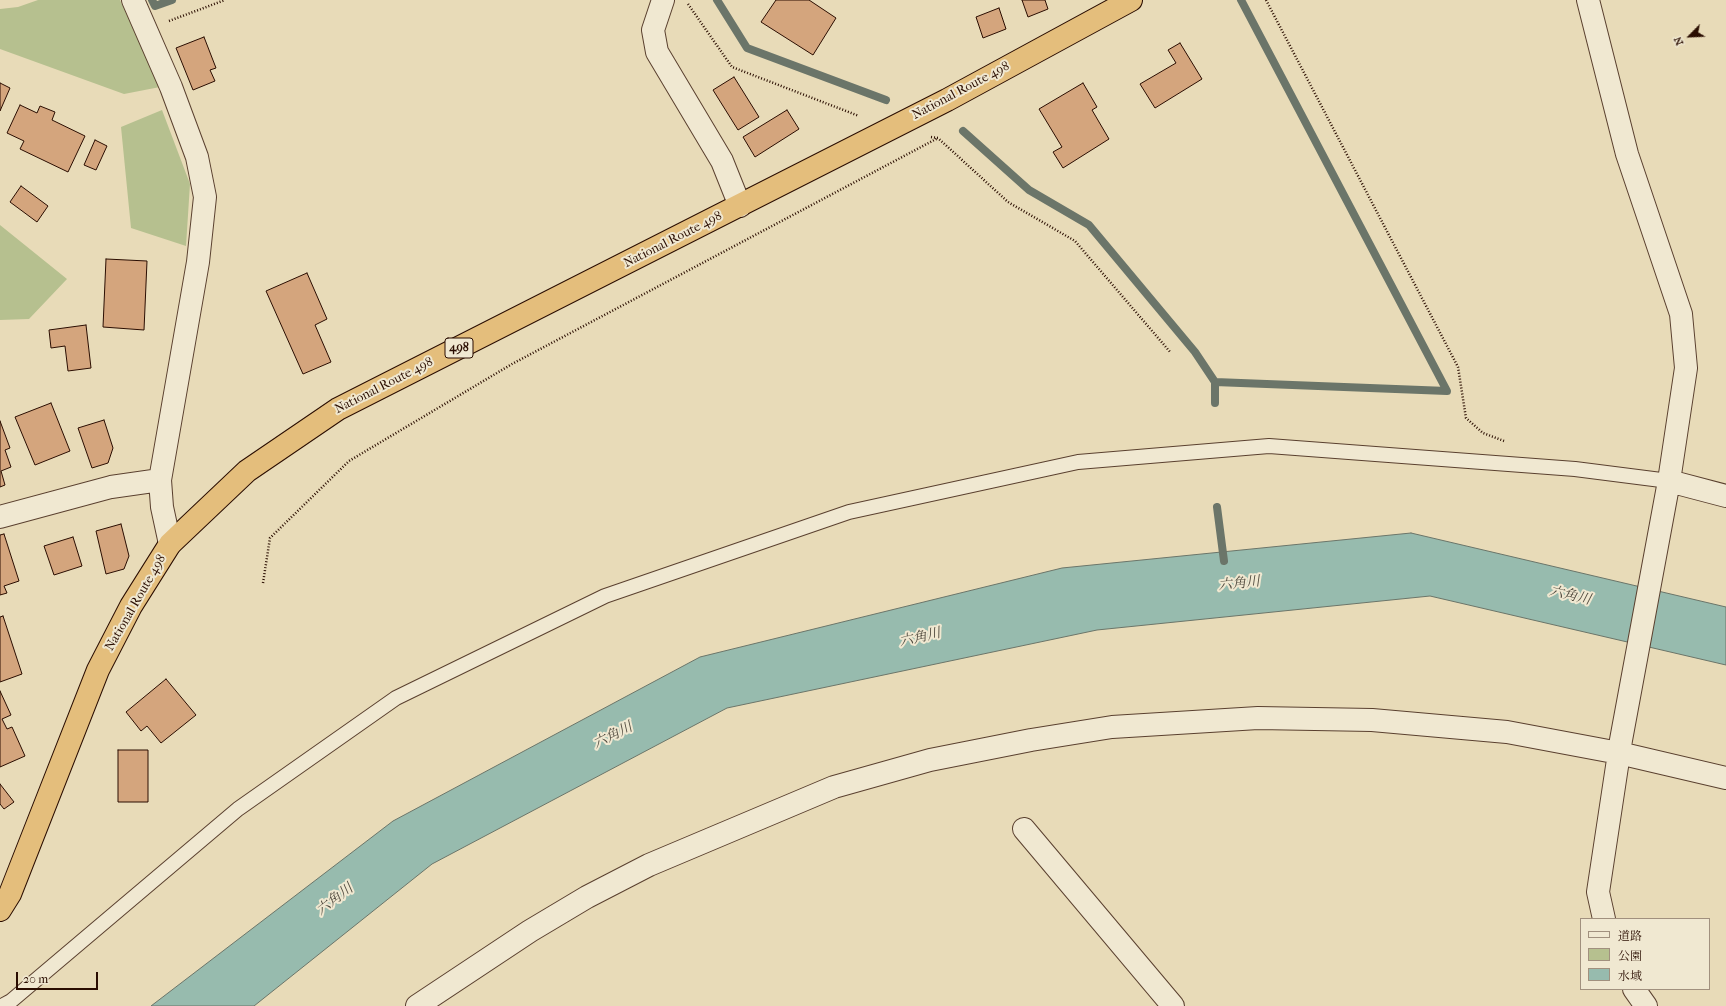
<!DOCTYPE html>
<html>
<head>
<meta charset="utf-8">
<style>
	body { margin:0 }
	#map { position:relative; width:1726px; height:1006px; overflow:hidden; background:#e8dbb8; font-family:"IM FELL French Canon","Noto Serif JP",serif }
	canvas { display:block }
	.legend { position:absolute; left:1580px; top:918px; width:130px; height:72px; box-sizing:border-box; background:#f0e8d1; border:1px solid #a1907e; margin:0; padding:5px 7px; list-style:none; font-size:12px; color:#2a0d01 }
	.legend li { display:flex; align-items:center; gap:8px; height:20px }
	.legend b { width:20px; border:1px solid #a1907e }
	.north { position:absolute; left:1670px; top:16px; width:40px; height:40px; -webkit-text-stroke:3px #f0e8d1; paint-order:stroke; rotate:246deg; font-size:11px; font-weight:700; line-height:16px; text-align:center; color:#2a0d01 }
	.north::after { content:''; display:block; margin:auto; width:14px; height:18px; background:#2a0d01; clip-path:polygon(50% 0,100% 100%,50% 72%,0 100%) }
	.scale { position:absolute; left:16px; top:972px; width:82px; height:18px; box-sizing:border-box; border:2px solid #2a0d01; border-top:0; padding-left:5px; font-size:12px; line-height:14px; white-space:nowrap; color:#2a0d01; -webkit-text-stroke:3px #f0e8d1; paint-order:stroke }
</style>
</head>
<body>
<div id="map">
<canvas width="1726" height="1006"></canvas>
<ul class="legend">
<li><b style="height:5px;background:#f0e8d1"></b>道路</li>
<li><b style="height:11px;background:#b6c08f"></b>公園</li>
<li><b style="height:11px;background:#97bbae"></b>水域</li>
</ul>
<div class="north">N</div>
<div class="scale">20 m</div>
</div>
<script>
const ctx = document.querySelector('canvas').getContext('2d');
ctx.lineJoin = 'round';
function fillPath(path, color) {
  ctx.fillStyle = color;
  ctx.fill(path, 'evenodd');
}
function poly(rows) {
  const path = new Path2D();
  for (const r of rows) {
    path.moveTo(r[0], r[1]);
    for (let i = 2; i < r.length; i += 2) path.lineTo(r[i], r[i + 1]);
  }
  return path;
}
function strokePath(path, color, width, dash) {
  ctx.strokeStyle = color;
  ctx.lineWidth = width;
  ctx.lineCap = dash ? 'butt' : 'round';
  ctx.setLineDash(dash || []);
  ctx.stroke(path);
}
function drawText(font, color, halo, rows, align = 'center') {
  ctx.font = font + ' "IM FELL French Canon","Noto Serif JP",serif';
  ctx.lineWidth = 4;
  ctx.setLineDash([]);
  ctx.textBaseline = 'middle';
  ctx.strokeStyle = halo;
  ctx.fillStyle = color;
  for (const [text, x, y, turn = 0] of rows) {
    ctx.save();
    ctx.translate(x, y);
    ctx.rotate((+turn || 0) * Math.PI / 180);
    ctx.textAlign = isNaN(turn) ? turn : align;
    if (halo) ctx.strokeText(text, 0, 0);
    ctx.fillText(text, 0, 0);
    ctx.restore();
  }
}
fillPath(poly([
	[38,0,120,0,160,87,124,94,0,49,0,9,18,7],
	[162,110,190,184,186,246,131,228,121,127],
	[0,225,67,279,29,319,0,320]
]), '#b6c08f');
const water = poly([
	[1411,533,1726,607,1726,665,1430,596,1097,630,727,708,432,864,254,1006,151,1006,393,821,700,657,1062,568,1411,533]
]);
fillPath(water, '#97bbae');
strokePath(water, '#6b7569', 1);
strokePath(poly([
	[152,0,155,6,172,0],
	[717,0,747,48,886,100],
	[963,131,1029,190,1089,225,1195,352,1215,382,1215,403],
	[1215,382,1447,391,1241,0],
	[1217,507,1224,561]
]), '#6b7569', 8);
const building = poly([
	[776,0,809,0,836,18,813,55,761,22,776,0],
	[1022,0,1045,0,1048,9,1028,17,1022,0],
	[999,8,1006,29,983,38,976,17,999,8],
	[204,37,216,68,210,70,215,81,193,90,176,48,204,37],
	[1180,43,1202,79,1155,108,1140,84,1176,63,1168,50,1180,43],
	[734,77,759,117,738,130,713,90,734,77],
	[0,83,10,88,0,111,0,83],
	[1083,83,1097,107,1092,110,1109,139,1063,168,1053,152,1062,147,1039,109,1083,83],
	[20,105,37,113,40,106,55,112,52,120,85,136,68,172,20,149,24,141,7,133,20,105],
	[787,110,799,129,755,157,743,137,787,110],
	[95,140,107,146,96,170,84,165,95,140],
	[21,186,48,206,37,222,10,202,21,186],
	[106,259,147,261,144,330,103,327,106,259],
	[307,273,327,319,315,325,331,362,303,374,266,291,307,273],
	[86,325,91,368,68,371,65,346,51,348,49,330,86,325],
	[51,403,70,451,35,465,15,417,51,403],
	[104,420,113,448,108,463,92,468,78,428,104,420],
	[0,421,10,448,5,450,11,467,1,471,5,485,0,487,0,421],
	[121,524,129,556,124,569,106,574,96,531,121,524],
	[4,534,19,581,4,586,7,593,0,595,0,535,4,534],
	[73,537,82,566,54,575,44,546,73,537],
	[3,616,22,674,0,682,0,617,3,616],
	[166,679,196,715,161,743,147,726,141,731,126,712,166,679],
	[0,691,11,715,2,719,7,729,12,727,25,756,0,767,0,691],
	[118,750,148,750,148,802,118,802,118,750],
	[0,784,14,802,4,809,0,804,0,784]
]);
fillPath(building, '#d4a57d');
strokePath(building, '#2a0d01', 1);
const service = poly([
	[2,1006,11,1001,238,809,396,698,605,596,849,512,1078,462,1269,446,1575,469,1669,481]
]);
const minor = poly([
	[133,0,171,87,197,157,205,197,198,262,160,480,162,507,170,544],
	[663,0,653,30,657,52,722,161,740,206],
	[1588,0,1627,154,1681,314,1686,368,1669,481,1621,740,1598,892,1604,919],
	[1669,481,1726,496],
	[0,517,111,487,160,480],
	[1024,829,1173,1006],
	[1634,989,1646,1006],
	[417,1006,530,931,587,897,649,865,834,787,930,760,1031,740,1112,727,1258,718,1372,720,1507,732,1619,753,1726,778]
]);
const trunk = poly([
	[0,910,10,894,98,670,131,606,170,544,247,471,338,409,947,100,1131,0]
]);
strokePath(service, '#5a402f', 16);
strokePath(minor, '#5a402f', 24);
strokePath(trunk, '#2a0d01', 24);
strokePath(poly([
	[1266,0,1458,367,1466,418,1483,433,1504,441],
	[688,4,732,67,859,116],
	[169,21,225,0],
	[931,137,938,138,1008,202,1075,241,1171,353],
	[263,583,270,538,349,461,512,364,938,138]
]), '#2a0d01', 2.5, [1, 2]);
strokePath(service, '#f0e8d1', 14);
strokePath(minor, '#f0e8d1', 22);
strokePath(trunk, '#e4be7c', 22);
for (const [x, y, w] of [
	[459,348,28]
]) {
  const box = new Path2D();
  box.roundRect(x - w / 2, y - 10, w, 20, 3);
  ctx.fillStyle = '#f0e8d1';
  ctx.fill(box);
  strokePath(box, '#2a0d01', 1);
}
drawText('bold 12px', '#2a0d01', null, [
	["498",459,348]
]);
drawText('13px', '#2a0d01', '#f0e8d1', [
	["National Route 498",961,91,-28],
	["National Route 498",673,240,-27],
	["National Route 498",384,386,-27],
	["National Route 498",136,603,-60]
]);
drawText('italic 14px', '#504a3e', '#f0e8d1', [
	["六角川",1239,584,-6],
	["六角川",1570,596,13],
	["六角川",920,638,-13],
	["六角川",613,736,-27],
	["六角川",335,900,-38]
]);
</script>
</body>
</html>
